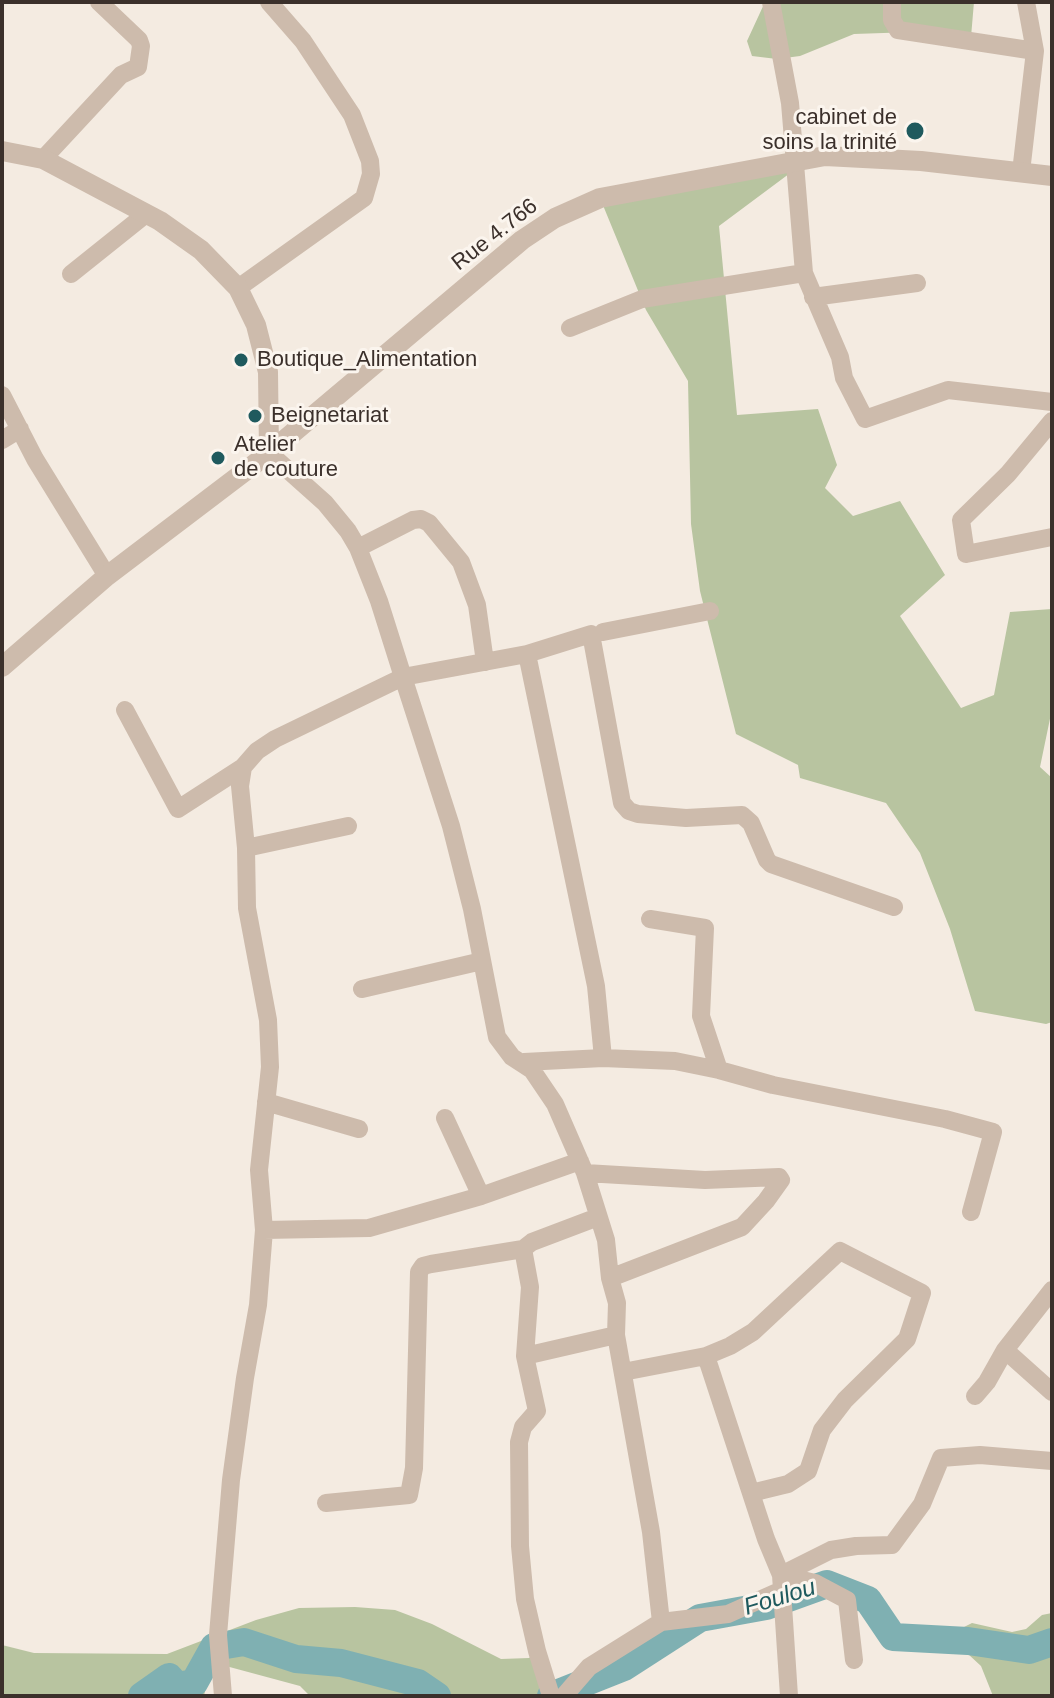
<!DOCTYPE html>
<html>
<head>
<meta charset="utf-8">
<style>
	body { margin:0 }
	#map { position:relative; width:1054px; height:1698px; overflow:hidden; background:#f4ebe1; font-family:Helvetica,sans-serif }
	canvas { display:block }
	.frame { position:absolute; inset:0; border:4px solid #3b302b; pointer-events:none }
</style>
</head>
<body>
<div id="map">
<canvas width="1054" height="1698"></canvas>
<div class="frame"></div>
</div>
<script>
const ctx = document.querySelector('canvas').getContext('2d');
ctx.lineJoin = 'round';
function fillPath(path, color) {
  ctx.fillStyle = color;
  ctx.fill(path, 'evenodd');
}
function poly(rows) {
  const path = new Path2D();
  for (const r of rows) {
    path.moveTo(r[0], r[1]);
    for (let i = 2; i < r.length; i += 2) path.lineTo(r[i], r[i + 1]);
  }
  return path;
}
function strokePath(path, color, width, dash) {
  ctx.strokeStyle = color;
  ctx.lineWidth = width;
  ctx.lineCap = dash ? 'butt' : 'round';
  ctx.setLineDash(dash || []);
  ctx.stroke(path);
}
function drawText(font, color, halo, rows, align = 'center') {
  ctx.font = font + ' Helvetica,sans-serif';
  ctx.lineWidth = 6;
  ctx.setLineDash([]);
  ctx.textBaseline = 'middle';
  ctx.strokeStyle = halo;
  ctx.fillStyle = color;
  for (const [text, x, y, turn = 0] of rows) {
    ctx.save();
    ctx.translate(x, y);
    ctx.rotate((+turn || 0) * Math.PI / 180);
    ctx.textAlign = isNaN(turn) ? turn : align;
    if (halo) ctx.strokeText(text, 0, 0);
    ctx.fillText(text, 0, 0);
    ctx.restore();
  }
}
fillPath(poly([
	[765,2,974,2,971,37,913,32,854,34,800,56,777,59,752,56,747,41],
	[809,159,719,226,737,415,818,409,837,465,825,488,853,516,900,501,945,575,900,616,961,708,994,695,1010,612,1052,609,1052,709,1040,767,1052,778,1052,1022,1046,1024,975,1011,950,929,920,853,886,803,800,778,798,765,736,734,700,591,691,524,688,381,646,310,600,198],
	[355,1607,395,1610,432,1624,501,1659,529,1658,537,1651,551,1696,310,1696,300,1686,211,1662,204,1696,2,1696,2,1645,34,1653,167,1654,256,1620,299,1608],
	[1052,1613,1052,1696,993,1696,981,1666,955,1642,960,1629,972,1623,1012,1632,1026,1629,1042,1615]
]), '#b8c4a0');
strokePath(poly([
	[142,1696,169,1677,177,1686,194,1683,214,1647,244,1642,296,1659,341,1663,418,1683,437,1696],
	[551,1696,624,1667,700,1618,766,1606,827,1584,868,1600,893,1637,968,1641,1029,1650,1052,1642]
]), '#7fb0b2', 28);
strokePath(poly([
	[771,2,790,103,804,273,840,357,844,378,865,419,948,390,1052,402],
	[892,2,892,20,898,30,1035,51,1021,172],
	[1026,2,1035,51],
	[43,159,121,75,138,67,141,46,139,40,99,2],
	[71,274,146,214],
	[238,288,364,198,371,174,370,161,352,115,303,41,269,2],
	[813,297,917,283],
	[570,328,642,299,804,273],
	[2,395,35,459,107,576],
	[1052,421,1008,474,961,520,966,554,1052,537],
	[2,440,20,429],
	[358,548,413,520,421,519,429,523,461,562,477,605,485,662],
	[603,632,710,611],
	[527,654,596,986,603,1058],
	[125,710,178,809,243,767],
	[246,848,348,826],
	[650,919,705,928,701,1016,719,1070],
	[362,989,482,961],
	[524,1062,603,1058,675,1061,719,1070,773,1085,945,1119,993,1132,971,1212],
	[266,1102,359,1129],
	[445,1118,481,1196],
	[585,1173,705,1180,779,1177,781,1180,766,1201,742,1227,610,1278],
	[264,1230,369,1228,481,1196,580,1161],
	[1005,1350,1052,1392],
	[525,1356,616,1335],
	[706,1356,766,1539,781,1575,789,1696],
	[623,1372,706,1356,730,1346,753,1332,840,1251,922,1293,907,1339,845,1400,822,1430,808,1471,788,1484,751,1493],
	[975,1396,987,1382,1005,1350,1052,1290],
	[326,1503,409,1495,414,1468,419,1272,423,1266,431,1264,523,1249],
	[661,1622,651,1532,616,1335,617,1303,610,1278,606,1240,585,1173,555,1104,532,1070,512,1057,497,1037,472,909,451,826,403,677,527,654,591,634,622,803,629,811,638,814,686,818,742,815,751,823,767,860,771,864,894,907],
	[854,1660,847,1600,815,1583,781,1575,831,1550,856,1546,892,1545,922,1504,941,1458,980,1455,1052,1461],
	[223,1696,218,1635,231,1480,245,1378,258,1305,264,1230,259,1170,270,1067,268,1020,247,908,246,848,240,786,243,767,257,751,275,739,403,677,379,601,358,548,348,531,325,503,269,453],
	[551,1696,537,1651,525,1599,520,1546,519,1442,523,1427,537,1411,525,1356,530,1287,523,1249,532,1242,598,1217],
	[564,1696,589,1667,661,1622,728,1614,782,1590]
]), '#cdbbac', 18);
strokePath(poly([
	[2,151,43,159,160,221,201,250,238,288,256,325,268,372,269,453],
	[2,667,107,576,269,453,522,240,555,218,600,198,825,156,921,161,1052,176]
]), '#cdbbac', 20);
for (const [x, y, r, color] of [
	[915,131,10,"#1f5a5e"],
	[241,360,8,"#1f5a5e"],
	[255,416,8,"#1f5a5e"],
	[218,458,8,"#1f5a5e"]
]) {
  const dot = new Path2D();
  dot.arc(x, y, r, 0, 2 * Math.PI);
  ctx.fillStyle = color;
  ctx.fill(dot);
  strokePath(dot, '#fbf5ee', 3);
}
drawText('22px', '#3b302b', '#fbf5ee', [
	["cabinet de",897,118,"right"],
	["soins la trinité",897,143,"right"],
	["Boutique_Alimentation",257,360],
	["Beignetariat",271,416],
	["Atelier",234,445],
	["de couture",234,470]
], 'left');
drawText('22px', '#3b302b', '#fbf5ee', [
	["Rue 4.766",495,235,-38]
]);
drawText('italic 24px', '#1f5a5e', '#fbf5ee', [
	["Foulou",780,1598,-17]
]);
</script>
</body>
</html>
